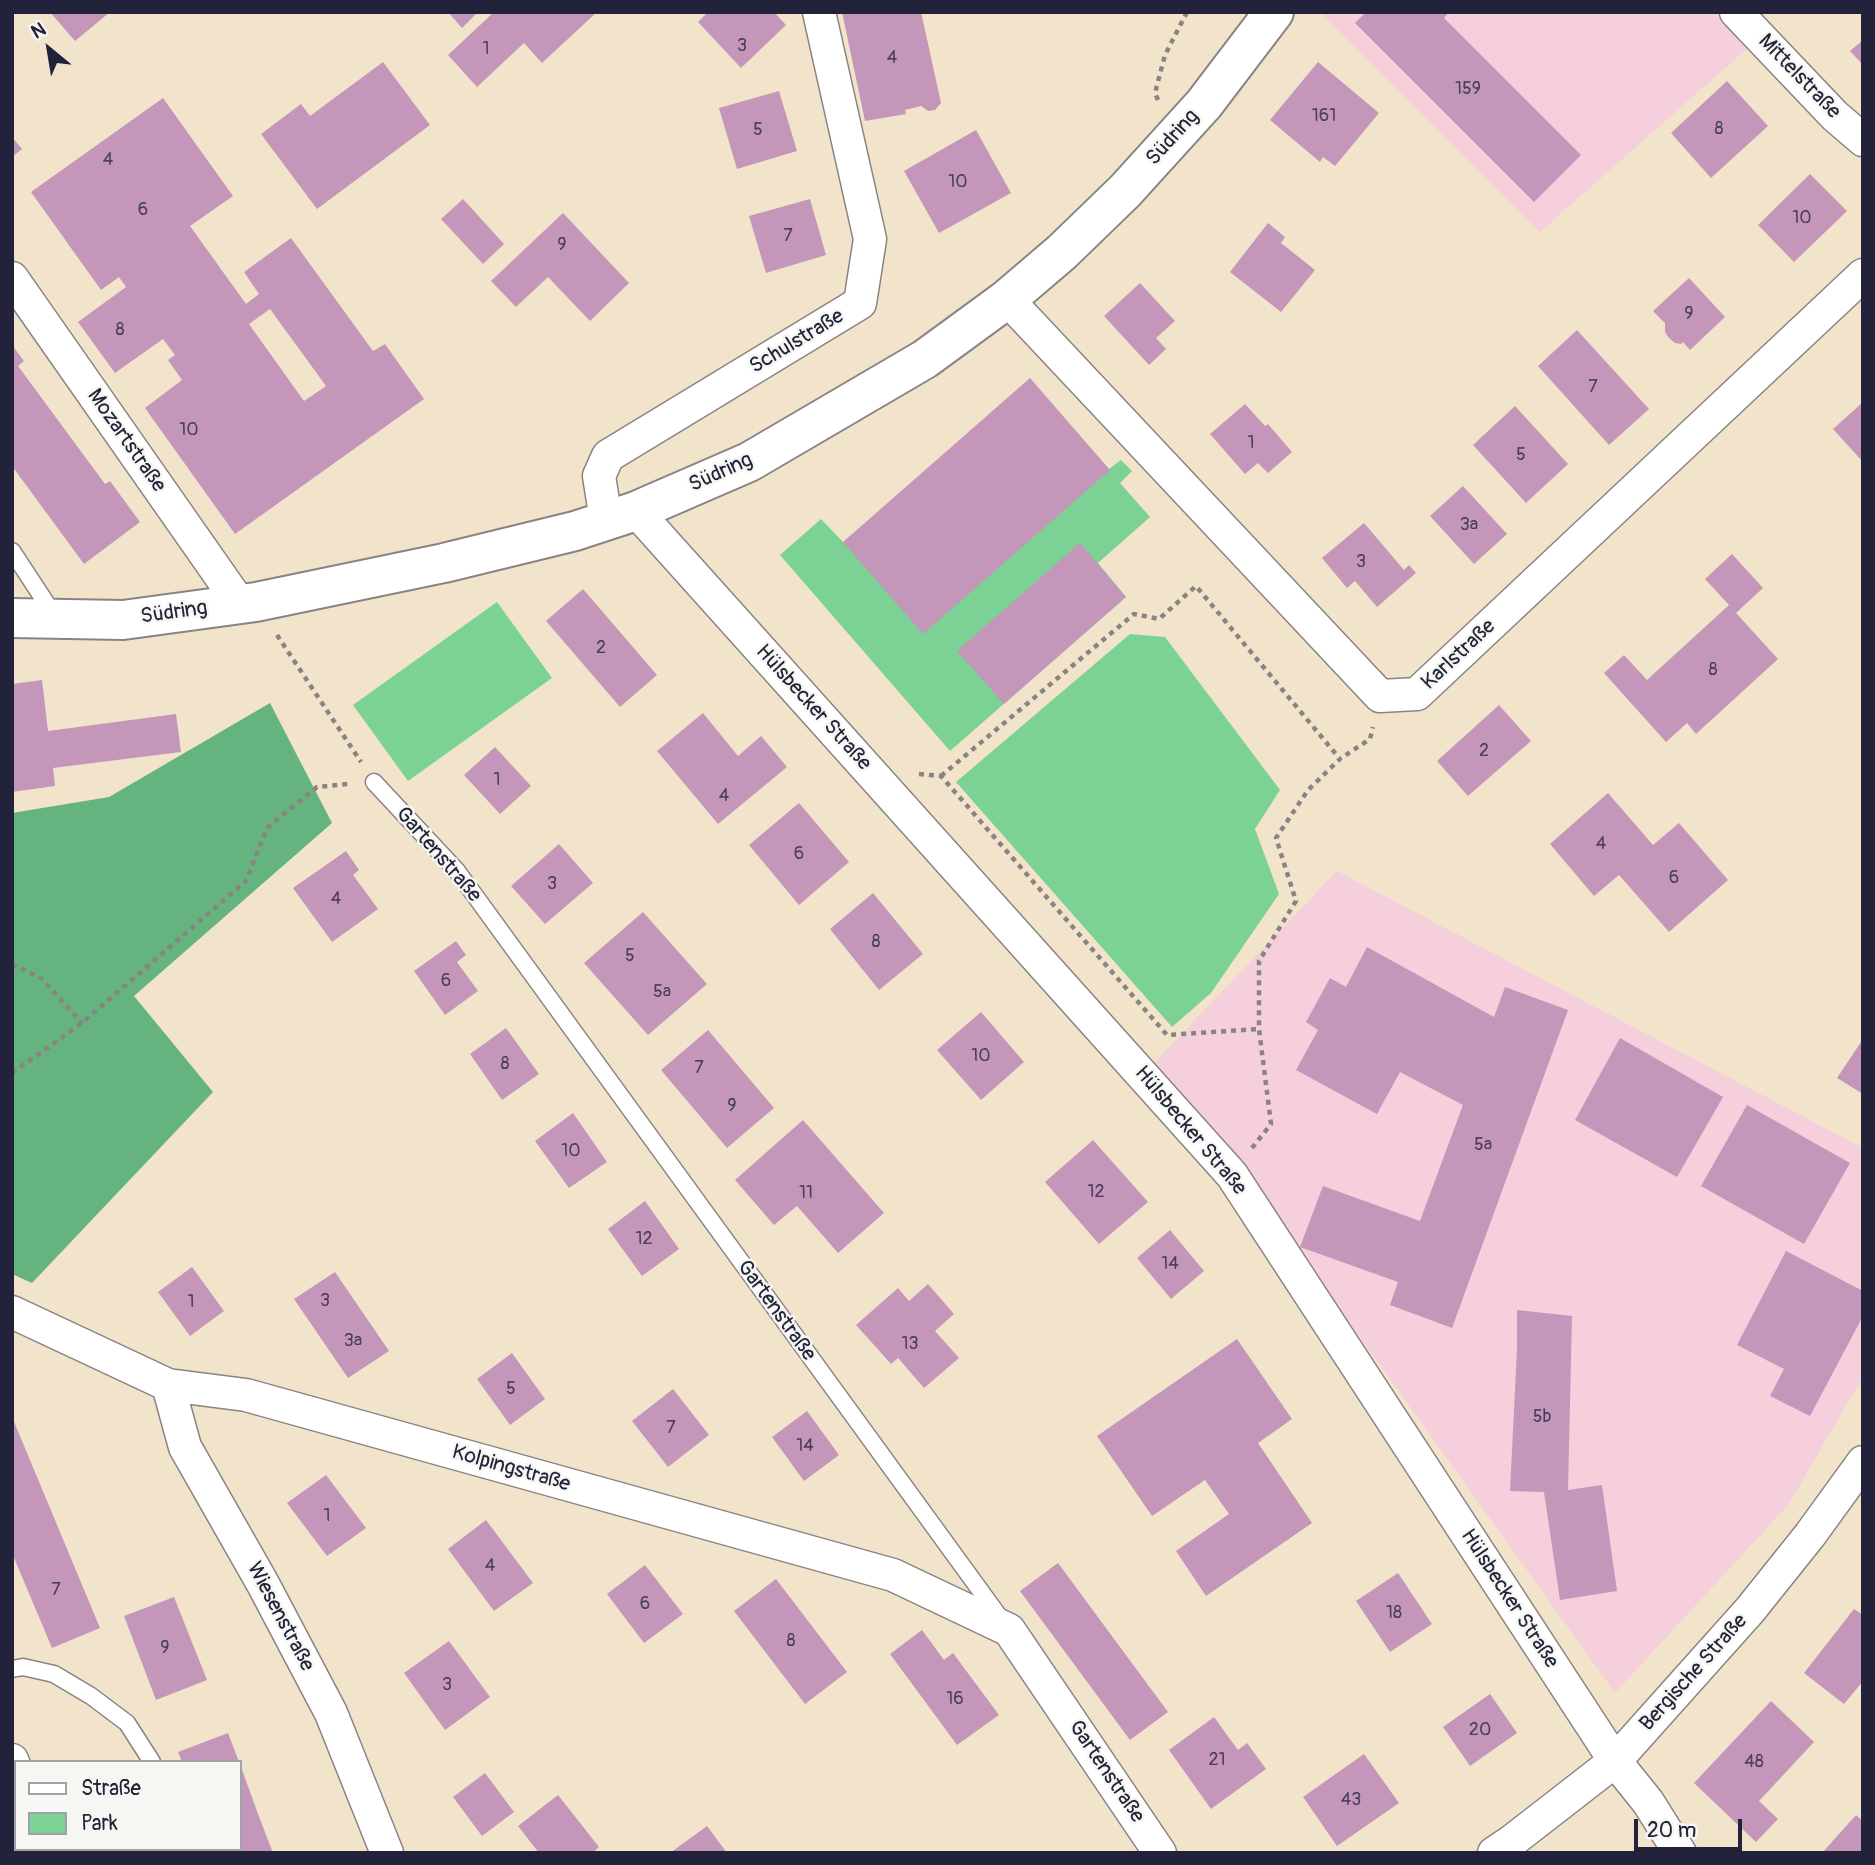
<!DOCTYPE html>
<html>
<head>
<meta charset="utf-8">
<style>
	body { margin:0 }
	#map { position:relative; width:1875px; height:1865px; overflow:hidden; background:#f2e4cb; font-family:Pangolin,sans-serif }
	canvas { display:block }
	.frame { position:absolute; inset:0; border:14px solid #22223b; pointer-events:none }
	.legend { position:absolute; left:14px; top:1760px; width:228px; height:91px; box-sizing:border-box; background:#f6f6f2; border:2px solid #a1a1a9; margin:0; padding:9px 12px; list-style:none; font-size:21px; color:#22223b }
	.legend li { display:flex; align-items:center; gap:14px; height:35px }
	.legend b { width:35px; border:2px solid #a1a1a9 }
	.north { position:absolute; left:14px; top:14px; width:70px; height:70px; -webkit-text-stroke:5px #f6f6f2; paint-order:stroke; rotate:330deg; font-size:19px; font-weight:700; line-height:28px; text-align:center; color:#22223b }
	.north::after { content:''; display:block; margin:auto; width:24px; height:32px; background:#22223b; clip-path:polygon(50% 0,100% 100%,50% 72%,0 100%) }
	.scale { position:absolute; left:1634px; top:1819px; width:108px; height:32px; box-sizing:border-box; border:4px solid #22223b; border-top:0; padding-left:9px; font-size:21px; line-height:24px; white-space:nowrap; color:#22223b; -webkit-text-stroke:5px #f6f6f2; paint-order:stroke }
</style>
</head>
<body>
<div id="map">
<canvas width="1875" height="1865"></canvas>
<div class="frame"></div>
<ul class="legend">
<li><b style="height:9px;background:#fff"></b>Straße</li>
<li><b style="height:19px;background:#7cd195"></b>Park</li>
</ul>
<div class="north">N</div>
<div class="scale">20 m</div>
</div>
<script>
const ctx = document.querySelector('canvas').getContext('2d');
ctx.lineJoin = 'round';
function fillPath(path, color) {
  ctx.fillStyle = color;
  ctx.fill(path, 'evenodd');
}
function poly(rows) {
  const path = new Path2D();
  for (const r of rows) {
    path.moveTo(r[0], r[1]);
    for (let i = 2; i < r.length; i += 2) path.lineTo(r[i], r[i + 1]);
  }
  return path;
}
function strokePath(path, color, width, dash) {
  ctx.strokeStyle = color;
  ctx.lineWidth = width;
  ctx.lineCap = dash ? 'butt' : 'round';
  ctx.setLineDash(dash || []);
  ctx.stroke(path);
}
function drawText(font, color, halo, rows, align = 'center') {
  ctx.font = font + ' Pangolin,sans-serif';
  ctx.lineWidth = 5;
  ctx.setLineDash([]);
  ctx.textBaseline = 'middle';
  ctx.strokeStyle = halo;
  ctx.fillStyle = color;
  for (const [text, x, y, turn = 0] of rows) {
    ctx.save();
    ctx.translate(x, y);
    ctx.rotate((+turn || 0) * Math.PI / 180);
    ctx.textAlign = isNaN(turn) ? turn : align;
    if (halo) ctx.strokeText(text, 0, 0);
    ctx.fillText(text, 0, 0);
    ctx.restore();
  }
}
fillPath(poly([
	[1320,12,1715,12,1750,46,1540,232],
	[1337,871,1863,1148,1863,1377,1788,1505,1615,1693,1255,1191,1153,1064]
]), '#f5cfdb');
fillPath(poly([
	[1121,460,1132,471,1120,483,1150,517,1098,563,1126,597,950,751,780,555,821,519,843,542,1109,469],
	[497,602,552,678,408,781,353,705],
	[1130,634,1165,637,1280,790,1255,829,1279,894,1211,993,1172,1027,956,782]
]), '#7cd195');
fillPath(poly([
	[270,703,332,823,134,996,213,1092,32,1283,12,1274,12,813,109,797]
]), '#65b37e');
fillPath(poly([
	[50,12,110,12,75,41],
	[448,12,478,12,462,28],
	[494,12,597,12,542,63,524,43,477,87,448,55],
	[708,12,774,12,786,25,741,68,698,22],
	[842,12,921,12,941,103,935,110,928,111,921,106,905,110,906,114,865,121],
	[1366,12,1449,12,1444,18,1581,155,1534,202,1355,23],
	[1863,40,1863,65,1850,51],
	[383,62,430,125,317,209,261,134,301,104,310,116],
	[1318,62,1379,113,1335,166,1323,157,1320,162,1270,120],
	[1727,81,1768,126,1711,178,1671,133],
	[779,91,797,151,737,169,719,108],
	[163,98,233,196,190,226,246,304,259,294,244,272,291,238,373,351,385,344,424,399,235,534,145,408,182,380,168,360,175,355,163,339,115,373,78,322,126,287,119,277,101,290,31,192],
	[270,309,326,386,304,401,249,324],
	[976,130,1011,193,939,233,904,171],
	[12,137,22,149,12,157],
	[1810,174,1847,211,1794,262,1758,225],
	[463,199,504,244,483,264,441,219],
	[810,199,826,255,766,273,749,216],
	[563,213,629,283,590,321,548,277,516,307,491,281],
	[1268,223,1285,237,1281,243,1315,270,1281,312,1230,272],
	[1689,278,1725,317,1690,350,1683,342,1681,344,1675,343,1669,338,1665,332,1665,323,1653,311],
	[1140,283,1175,321,1156,338,1166,349,1149,365,1104,316],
	[1577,330,1649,409,1609,445,1538,366],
	[12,345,24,361,18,366,105,484,110,481,140,522,84,564,12,466],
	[1030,378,1110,470,923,634,843,542],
	[1863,402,1863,462,1833,429],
	[1245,404,1265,426,1268,424,1292,452,1268,473,1258,463,1245,474,1210,434],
	[1515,406,1568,464,1526,503,1473,445],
	[1463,486,1507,534,1474,564,1430,516],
	[1364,523,1404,570,1409,565,1416,573,1377,607,1355,581,1347,588,1322,558],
	[1080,543,1126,597,1004,704,957,651],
	[1732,554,1763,588,1736,613,1778,659,1696,734,1687,723,1666,742,1604,673,1624,655,1647,680,1729,605,1705,579],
	[583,589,657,675,620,707,546,621],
	[42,680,48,731,176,714,181,752,53,768,55,786,12,792,12,684],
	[1499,705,1531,741,1468,796,1437,761],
	[703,713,738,756,761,736,787,767,718,824,657,751],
	[495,747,531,786,500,814,464,775],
	[1608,793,1653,845,1679,823,1728,880,1669,932,1619,875,1594,896,1550,844],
	[799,803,849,862,799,905,749,845],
	[559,844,593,883,545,924,511,886],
	[346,851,359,870,353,875,378,909,332,942,293,888],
	[873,893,923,954,879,990,830,929],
	[643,912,707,984,648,1035,584,963],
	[456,941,466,955,457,962,478,991,445,1015,414,971],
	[1367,947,1494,1017,1505,987,1568,1010,1452,1328,1390,1305,1398,1282,1300,1247,1323,1186,1420,1221,1463,1105,1400,1072,1377,1114,1296,1070,1318,1030,1306,1022,1330,978,1346,987],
	[981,1012,1024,1062,981,1100,937,1050],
	[506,1028,539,1074,502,1100,470,1054],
	[708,1030,774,1108,727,1148,661,1070],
	[1620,1038,1723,1097,1677,1177,1575,1120],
	[1863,1039,1863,1094,1837,1078],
	[1747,1105,1850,1163,1804,1244,1701,1186],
	[573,1113,607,1162,569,1188,535,1141],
	[803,1120,884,1213,838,1253,797,1206,774,1225,735,1180],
	[1093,1140,1148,1202,1099,1244,1045,1182],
	[645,1201,679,1249,642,1276,608,1229],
	[1170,1230,1204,1271,1171,1299,1137,1258],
	[1786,1251,1863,1291,1863,1316,1810,1416,1770,1396,1784,1369,1737,1345],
	[192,1267,224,1311,190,1336,158,1292],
	[335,1272,389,1351,348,1378,294,1299],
	[928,1284,954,1314,935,1331,959,1358,924,1388,898,1358,891,1364,856,1325,898,1288,909,1301],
	[1517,1310,1572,1316,1568,1490,1602,1485,1617,1591,1560,1600,1544,1492,1510,1491,1517,1349],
	[1237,1339,1292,1419,1258,1443,1312,1523,1206,1596,1176,1551,1229,1514,1205,1480,1152,1516,1097,1436],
	[512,1353,545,1399,510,1425,477,1379],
	[673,1389,709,1435,668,1467,632,1421],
	[807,1411,839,1455,804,1481,772,1437],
	[12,1417,100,1628,52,1648,12,1553],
	[326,1475,366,1528,327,1556,287,1503],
	[486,1520,533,1583,494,1611,448,1549],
	[1058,1563,1168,1712,1130,1740,1020,1591],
	[645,1565,683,1614,644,1643,607,1594],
	[1398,1573,1432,1624,1390,1652,1356,1601],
	[776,1579,847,1672,805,1704,734,1611],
	[174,1597,207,1680,156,1700,124,1616],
	[1854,1609,1863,1615,1863,1681,1844,1704,1804,1673],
	[922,1630,944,1660,953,1653,999,1715,957,1745,890,1654],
	[449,1641,490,1697,445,1730,404,1673],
	[1490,1694,1517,1733,1470,1766,1443,1727],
	[1771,1701,1814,1742,1759,1801,1778,1819,1756,1842,1694,1783],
	[1214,1717,1238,1750,1247,1743,1266,1769,1211,1809,1169,1750],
	[228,1733,239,1762,182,1762,178,1752],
	[1364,1754,1399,1803,1337,1846,1303,1797],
	[240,1764,258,1814,273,1853,216,1853,215,1849,240,1849],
	[485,1773,514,1812,482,1836,453,1797],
	[558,1795,599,1847,592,1853,539,1853,518,1826],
	[1856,1815,1863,1821,1863,1853,1822,1853],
	[707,1826,727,1853,670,1853]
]), '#c496ba');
const lane = poly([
	[12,551,54,615],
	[374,782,457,871,1001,1619],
	[12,1669,23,1667,54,1674,91,1696,127,1723,152,1762],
	[186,1849,188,1853]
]);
const street = poly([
	[1736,12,1835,116,1863,140],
	[12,278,240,604],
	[1007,299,1380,696,1417,694,1863,275],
	[636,511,1232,1175,1615,1761,1648,1802,1680,1853],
	[606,520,599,476,608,456,860,303,870,239,819,12],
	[12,1312,168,1385,246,1395,893,1575,1009,1630,1160,1853],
	[168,1385,185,1447,263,1584,331,1713,387,1853],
	[12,1760,16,1770],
	[46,1849,47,1853],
	[1494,1853,1512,1841,1615,1761,1750,1610,1810,1535,1863,1462]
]);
const secondary = poly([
	[12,618,123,620,256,602,444,563,575,531,636,511,749,462,925,359,1007,299,1062,252,1125,191,1204,104,1274,12]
]);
strokePath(lane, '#8a8383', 19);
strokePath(street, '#8a8383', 35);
strokePath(secondary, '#8a8383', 42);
strokePath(poly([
	[1158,100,1155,93,1165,55,1187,12],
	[277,635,361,762],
	[919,774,941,776,1167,1035,1259,1029],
	[941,776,1134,614,1159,619,1196,586,1340,759],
	[12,964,41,978,82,1023],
	[12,1073,82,1023,246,881,267,828,317,787,348,784],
	[1252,1148,1271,1124,1259,1029,1259,961,1296,901,1276,838,1308,790,1340,759,1370,739,1373,727]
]), '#8a8383', 4.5, [5, 5]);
strokePath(lane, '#fff', 16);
strokePath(street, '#fff', 32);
strokePath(secondary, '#fff', 38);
drawText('18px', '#4a3f5b', null, [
	["3",742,46],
	["1",486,49],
	["4",892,58],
	["159",1468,89],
	["161",1324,116],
	["8",1719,129],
	["5",758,130],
	["4",108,160],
	["10",958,182],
	["6",143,210],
	["10",1802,218],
	["7",788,236],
	["9",562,245],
	["9",1689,314],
	["8",120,330],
	["7",1593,387],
	["10",189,430],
	["1",1251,443],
	["5",1521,455],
	["3a",1469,525],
	["3",1361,562],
	["2",601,648],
	["8",1713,670],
	["2",1484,751],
	["1",497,780],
	["4",724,796],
	["4",1601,844],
	["6",799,854],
	["6",1674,878],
	["3",552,884],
	["4",336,899],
	["8",876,942],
	["5",630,956],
	["6",446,981],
	["5a",662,992],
	["10",981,1056],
	["8",505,1064],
	["7",699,1068],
	["9",732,1106],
	["5a",1483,1145],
	["10",571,1151],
	["12",1096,1192],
	["11",806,1193],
	["12",644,1239],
	["14",1170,1264],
	["3",325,1301],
	["1",191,1302],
	["3a",353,1341],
	["13",910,1344],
	["5",511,1389],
	["5b",1542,1417],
	["7",671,1428],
	["14",805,1446],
	["1",327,1516],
	["4",490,1566],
	["7",56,1590],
	["6",645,1604],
	["18",1394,1613],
	["8",791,1641],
	["9",165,1648],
	["3",447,1685],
	["16",955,1699],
	["20",1480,1730],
	["21",1217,1760],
	["48",1754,1762],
	["43",1351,1800]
]);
drawText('21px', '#22223b', '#f6f6f2', [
	["Mittelstraße",1799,77,46],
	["Südring",1173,138,-48],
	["Schulstraße",797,342,-31],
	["Mozartstraße",126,441,55],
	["Südring",721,473,-24],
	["Südring",174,613,-8],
	["Karlstraße",1459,655,-43],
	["Hülsbecker Straße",813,708,48],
	["Gartenstraße",438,855,49],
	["Hülsbecker Straße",1190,1131,50],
	["Gartenstraße",776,1311,54],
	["Kolpingstraße",511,1469,16],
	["Hülsbecker Straße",1509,1599,57],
	["Wiesenstraße",280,1617,62],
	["Bergische Straße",1694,1673,-48],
	["Gartenstraße",1106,1772,56]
]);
</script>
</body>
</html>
